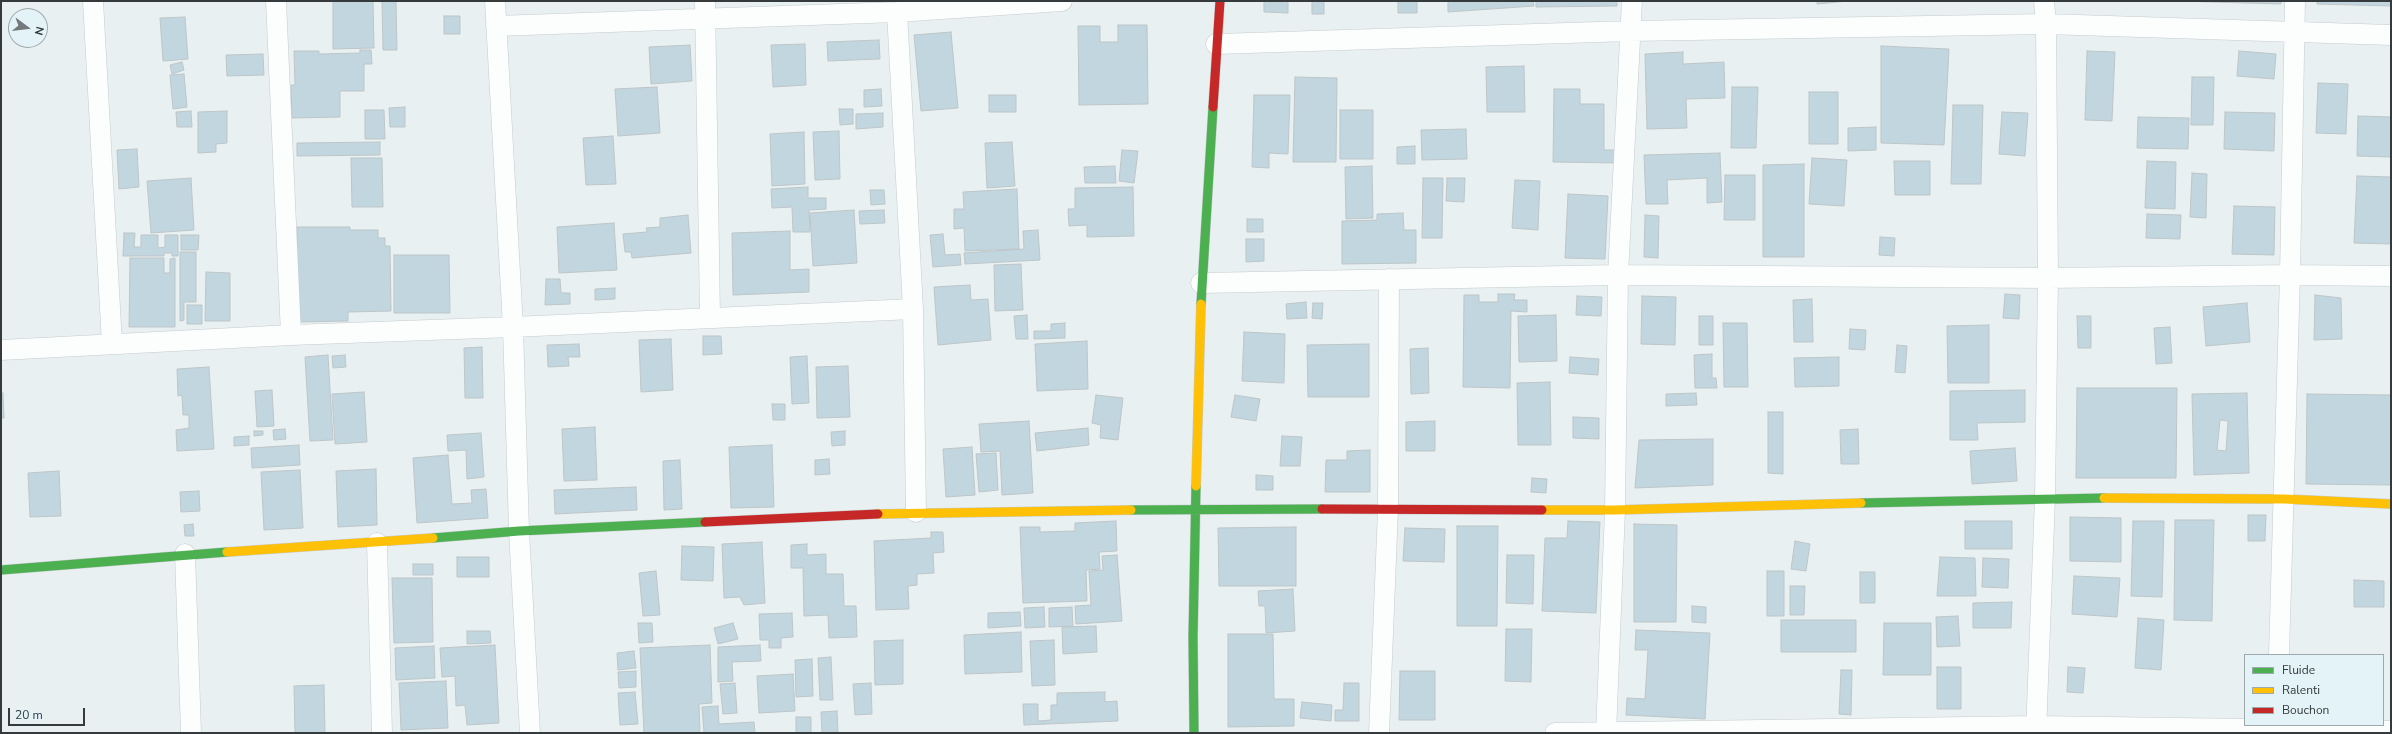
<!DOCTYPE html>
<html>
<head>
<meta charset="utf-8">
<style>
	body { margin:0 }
	#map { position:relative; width:2392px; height:734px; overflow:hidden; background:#e8f0f2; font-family:"Nunito Sans",sans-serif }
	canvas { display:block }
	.frame { position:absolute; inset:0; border:2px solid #353b3d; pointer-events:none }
	.legend { position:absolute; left:2244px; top:654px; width:140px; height:72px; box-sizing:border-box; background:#e3f3f7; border:1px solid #9da9ad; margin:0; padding:5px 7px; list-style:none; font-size:12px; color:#353b3d }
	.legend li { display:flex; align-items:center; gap:8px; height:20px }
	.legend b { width:20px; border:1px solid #9da9ad }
	.north { position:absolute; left:8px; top:8px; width:40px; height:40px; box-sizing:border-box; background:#e3f3f7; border:1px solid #9da9ad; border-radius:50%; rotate:105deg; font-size:11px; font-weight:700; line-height:16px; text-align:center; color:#353b3d }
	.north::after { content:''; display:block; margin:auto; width:14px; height:18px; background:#747a7c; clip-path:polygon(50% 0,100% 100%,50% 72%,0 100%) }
	.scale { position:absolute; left:8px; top:708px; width:77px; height:18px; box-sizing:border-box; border:2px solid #353b3d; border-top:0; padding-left:5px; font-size:12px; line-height:14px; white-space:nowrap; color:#353b3d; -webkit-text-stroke:3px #e3f3f7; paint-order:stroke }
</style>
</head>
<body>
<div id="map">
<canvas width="2392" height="734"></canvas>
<div class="frame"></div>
<ul class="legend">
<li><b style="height:5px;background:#4caf50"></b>Fluide</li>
<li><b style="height:5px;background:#ffc107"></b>Ralenti</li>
<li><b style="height:5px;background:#c62828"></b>Bouchon</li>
</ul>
<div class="north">N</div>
<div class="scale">20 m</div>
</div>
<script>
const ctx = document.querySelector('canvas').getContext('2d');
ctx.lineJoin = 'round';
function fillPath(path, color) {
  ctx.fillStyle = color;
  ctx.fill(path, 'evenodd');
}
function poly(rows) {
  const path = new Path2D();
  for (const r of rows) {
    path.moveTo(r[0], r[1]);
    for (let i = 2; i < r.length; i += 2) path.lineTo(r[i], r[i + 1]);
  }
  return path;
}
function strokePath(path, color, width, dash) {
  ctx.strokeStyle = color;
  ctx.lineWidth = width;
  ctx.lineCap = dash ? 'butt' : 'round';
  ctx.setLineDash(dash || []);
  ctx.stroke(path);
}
const building = poly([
	[333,1,373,1,374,48,333,49,333,1],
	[382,1,396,1,397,50,383,50,382,1],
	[1264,1,1288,1,1288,13,1264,12,1264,1],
	[1312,1,1324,1,1324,14,1312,14,1312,1],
	[1398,1,1417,1,1417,13,1398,13,1398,1],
	[1448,1,1533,1,1534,6,1448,12,1448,1],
	[1536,1,1617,1,1617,6,1536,7,1536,1],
	[1817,1,1848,1,1817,4,1817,1],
	[2177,1,2281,1,2281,4,2177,1],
	[2317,1,2391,1,2391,6,2317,4,2317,1],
	[444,16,460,16,460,34,444,34,444,16],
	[185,17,188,59,163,61,160,18,185,17],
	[1118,25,1147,25,1148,104,1079,105,1078,26,1100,26,1100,42,1118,42,1118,25],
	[951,32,958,108,921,111,914,35,951,32],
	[879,40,880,59,828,61,827,42,879,40],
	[805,44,806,85,773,87,771,45,805,44],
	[690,45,692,81,651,84,649,47,690,45],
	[1881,46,1949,49,1944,145,1881,143,1881,46],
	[360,50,371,50,372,64,364,64,364,91,340,91,340,117,292,118,291,85,295,85,294,51,319,51,319,54,360,53,360,50],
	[2087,51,2115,52,2112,121,2085,120,2087,51],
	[2239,51,2276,54,2274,79,2237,76,2239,51],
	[1683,52,1683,64,1724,62,1725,98,1686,99,1687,128,1647,129,1645,54,1683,52],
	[263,54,264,75,227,76,226,55,263,54],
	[182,62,184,70,172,74,170,65,182,62],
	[1524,66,1525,112,1487,112,1486,67,1524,66],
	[184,74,187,107,173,109,170,75,184,74],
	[1295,77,1337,78,1336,162,1293,162,1295,77],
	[2192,77,2214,77,2213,125,2191,125,2192,77],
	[2318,83,2348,84,2346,134,2316,133,2318,83],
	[657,87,660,133,618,136,615,89,657,87],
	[1732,87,1758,87,1756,148,1731,148,1732,87],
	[881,89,882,106,864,107,864,90,881,89],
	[1554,89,1580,89,1580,104,1604,104,1604,150,1620,150,1620,163,1553,162,1554,89],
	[1809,92,1838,92,1838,144,1809,144,1809,92],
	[989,95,1016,95,1016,112,989,112,989,95],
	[1254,95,1290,95,1288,154,1269,153,1269,168,1252,167,1254,95],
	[1953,105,1983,105,1981,184,1951,184,1953,105],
	[405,107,405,127,390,127,389,108,405,107],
	[839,109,853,109,853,124,840,125,839,109],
	[365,110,384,110,385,139,365,139,365,110],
	[1340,110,1373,110,1373,159,1340,159,1340,110],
	[191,111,192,127,177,127,176,112,191,111],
	[227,111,227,143,216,144,216,152,198,153,198,112,227,111],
	[2002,112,2028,113,2025,156,1999,154,2002,112],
	[2225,112,2275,113,2274,151,2224,149,2225,112],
	[883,113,883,127,856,129,856,114,883,113],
	[2358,116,2391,117,2391,157,2357,156,2358,116],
	[2138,117,2189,118,2188,149,2137,148,2138,117],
	[1876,127,1876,150,1848,151,1848,128,1876,127],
	[1466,129,1467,159,1422,160,1421,130,1466,129],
	[839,131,840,179,815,180,813,132,839,131],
	[804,132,805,184,772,186,770,134,804,132],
	[613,136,616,184,586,185,583,138,613,136],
	[380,142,380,155,297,156,297,143,380,142],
	[1012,142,1015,186,987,188,985,143,1012,142],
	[1415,146,1415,164,1397,164,1397,147,1415,146],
	[137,149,139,187,119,189,117,150,137,149],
	[1122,150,1138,151,1134,183,1119,181,1122,150],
	[1720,153,1722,202,1707,203,1707,178,1667,180,1668,204,1646,204,1644,155,1720,153],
	[351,158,382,158,383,207,352,207,351,158],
	[1812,158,1847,160,1844,206,1809,204,1812,158],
	[1894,161,1930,161,1930,195,1895,195,1894,161],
	[2147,161,2176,162,2175,209,2145,208,2147,161],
	[1804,164,1804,257,1763,257,1763,165,1804,164],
	[1115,166,1116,183,1085,183,1084,167,1115,166],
	[1372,166,1373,218,1346,219,1345,167,1372,166],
	[2192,173,2207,174,2206,218,2190,217,2192,173],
	[1725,175,1755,175,1755,220,1724,220,1725,175],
	[2357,176,2391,177,2391,244,2354,243,2357,176],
	[191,178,194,230,151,233,147,181,191,178],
	[1423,178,1443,178,1442,238,1422,238,1423,178],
	[1447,178,1465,178,1464,202,1446,201,1447,178],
	[1515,180,1540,181,1538,230,1512,228,1515,180],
	[808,187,808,198,826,198,826,209,809,210,810,232,793,232,792,207,772,208,771,189,808,187],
	[1133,187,1134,236,1087,237,1087,225,1069,226,1068,209,1075,209,1075,188,1133,187],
	[1017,189,1019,249,965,251,964,228,954,229,954,209,964,209,963,192,1017,189],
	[870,190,884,190,885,204,871,205,870,190],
	[1568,194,1608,196,1605,259,1565,258,1568,194],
	[2234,206,2275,207,2274,255,2232,254,2234,206],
	[854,210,857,263,813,266,810,213,854,210],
	[884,210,885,223,860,224,859,211,884,210],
	[1403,213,1404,230,1416,230,1416,263,1342,264,1342,221,1377,220,1377,214,1403,213],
	[2147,214,2181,215,2180,239,2146,238,2147,214],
	[688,215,691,253,632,258,631,252,625,252,623,234,647,232,646,228,660,227,660,218,688,215],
	[1645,215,1659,216,1658,258,1644,257,1645,215],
	[1247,219,1263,219,1263,232,1247,232,1247,219],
	[614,223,617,270,559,273,557,227,614,223],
	[297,227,350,227,350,230,378,230,378,238,385,238,385,246,390,246,391,311,348,312,348,321,298,322,297,227],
	[1038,230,1040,260,965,264,964,253,1024,249,1023,231,1038,230],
	[790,231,790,270,809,269,809,292,733,295,732,233,790,231],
	[124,233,135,233,134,247,141,247,141,235,158,235,158,248,165,247,165,235,178,235,178,256,172,256,172,253,164,253,164,256,123,256,124,233],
	[943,234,945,255,960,254,961,265,933,267,930,235,943,234],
	[181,235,199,235,198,250,181,250,181,235],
	[1880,237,1895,238,1894,256,1879,255,1880,237],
	[1246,239,1264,239,1264,261,1246,262,1246,239],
	[180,252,196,252,196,302,184,302,184,320,180,321,180,252],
	[394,255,449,255,450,313,394,313,394,255],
	[130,258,164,258,164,273,170,273,170,259,175,258,175,327,129,327,130,258],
	[1021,264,1023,310,995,311,994,265,1021,264],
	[206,272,230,273,230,321,205,321,206,272],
	[546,279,560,279,561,293,570,293,570,304,545,305,546,279],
	[970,285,971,300,988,299,991,340,938,345,934,287,970,285],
	[615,288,615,299,595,300,595,289,615,288],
	[1498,294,1515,294,1514,300,1527,300,1527,312,1511,311,1510,388,1463,387,1464,295,1479,295,1479,302,1498,302,1498,294],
	[2005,294,2020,295,2019,319,2003,318,2005,294],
	[2315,295,2341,298,2342,339,2314,340,2315,295],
	[1577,296,1602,297,1601,316,1576,315,1577,296],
	[1642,296,1676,297,1675,345,1641,344,1642,296],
	[1812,299,1813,342,1794,342,1793,300,1812,299],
	[1306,302,1307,318,1287,319,1286,304,1306,302],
	[1313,303,1323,303,1322,319,1312,318,1313,303],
	[2247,303,2250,342,2206,346,2203,307,2247,303],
	[187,305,202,305,202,324,187,324,187,305],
	[1027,315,1028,339,1016,339,1014,316,1027,315],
	[1556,315,1557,361,1519,362,1518,316,1556,315],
	[1699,316,1713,316,1713,345,1699,345,1699,316],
	[2077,316,2091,316,2091,348,2078,348,2077,316],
	[1065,323,1065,338,1034,339,1034,331,1051,331,1051,324,1065,323],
	[1723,323,1747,323,1748,387,1724,387,1723,323],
	[1989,325,1989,383,1948,383,1947,326,1989,325],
	[2170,327,2172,363,2156,364,2154,328,2170,327],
	[1850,329,1866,330,1865,350,1849,349,1850,329],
	[1244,332,1285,334,1284,383,1242,381,1244,332],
	[703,336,721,336,722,354,703,355,703,336],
	[671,339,673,390,641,392,639,340,671,339],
	[1087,341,1088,389,1037,391,1035,344,1087,341],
	[579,344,580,357,568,357,569,366,548,367,547,345,579,344],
	[1369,344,1369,397,1308,397,1307,345,1369,344],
	[1897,345,1907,346,1905,373,1895,372,1897,345],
	[482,347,483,398,465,398,464,348,482,347],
	[1428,348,1429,393,1411,394,1410,349,1428,348],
	[1712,354,1712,378,1716,378,1717,388,1695,388,1694,355,1712,354],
	[328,355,333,440,310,441,305,357,328,355],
	[345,355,346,367,333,368,332,356,345,355],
	[807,356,809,403,792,404,790,357,807,356],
	[1570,357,1599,359,1598,375,1569,373,1570,357],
	[1839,357,1839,386,1795,387,1794,358,1839,357],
	[848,366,850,417,817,418,816,367,848,366],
	[209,367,214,449,177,451,176,430,189,428,189,415,183,415,182,395,178,396,177,369,209,367],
	[1550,382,1551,445,1518,445,1517,383,1550,382],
	[2077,388,2177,388,2176,478,2076,478,2077,388],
	[272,390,274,426,257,427,255,391,272,390],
	[2025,390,2025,422,1977,423,1978,440,1950,440,1950,391,2025,390],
	[364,392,367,442,335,444,332,394,364,392],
	[3,393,4,418,1,418,1,394,3,393],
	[1696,393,1697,405,1666,406,1666,394,1696,393],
	[2247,393,2249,473,2194,475,2192,394,2247,393],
	[2220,420,2228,421,2226,451,2217,450,2220,420],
	[2307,394,2391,395,2391,485,2306,484,2307,394],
	[1096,395,1123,398,1118,440,1100,438,1101,425,1092,423,1096,395],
	[1235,395,1260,399,1256,421,1231,417,1235,395],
	[772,404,785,404,785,420,773,420,772,404],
	[1768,412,1783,412,1783,474,1768,473,1768,412],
	[1573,417,1599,418,1599,439,1573,438,1573,417],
	[1029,421,1033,493,1002,495,1000,451,981,452,979,424,1029,421],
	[1435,421,1435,451,1406,451,1406,422,1435,421],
	[595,427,597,480,564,481,562,429,595,427],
	[1088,428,1089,445,1037,451,1035,433,1088,428],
	[285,429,286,439,274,440,273,430,285,429],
	[1858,429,1859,464,1841,464,1840,430,1858,429],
	[254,431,263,431,263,435,254,436,254,431],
	[845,431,845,445,832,446,831,432,845,431],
	[481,433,484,477,467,479,466,450,448,451,447,435,481,433],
	[249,436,249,445,234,446,234,437,249,436],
	[1282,436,1302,437,1300,466,1280,466,1282,436],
	[1713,439,1713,485,1635,488,1639,440,1713,439],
	[299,445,300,465,252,468,251,448,299,445],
	[772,445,774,507,731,508,729,447,772,445],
	[972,447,975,495,946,497,943,449,972,447],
	[2015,448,2017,481,1972,484,1970,451,2015,448],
	[1370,450,1370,492,1325,492,1326,460,1347,460,1347,451,1370,450],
	[996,453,998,490,979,492,976,454,996,453],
	[448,455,452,504,472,503,471,490,486,489,488,518,417,523,413,458,448,455],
	[829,459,830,474,815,475,815,460,829,459],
	[680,460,682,509,664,510,663,461,680,460],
	[376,469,377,525,338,527,336,471,376,469],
	[300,470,303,528,264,530,261,472,300,470],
	[59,471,61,516,30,517,28,473,59,471],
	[1256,475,1273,476,1273,490,1256,490,1256,475],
	[1532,478,1547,479,1546,493,1531,492,1532,478],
	[636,487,637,510,555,514,554,490,636,487],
	[199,491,200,511,181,512,180,492,199,491],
	[2248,515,2266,515,2265,541,2248,541,2248,515],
	[2070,517,2121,518,2121,562,2070,561,2070,517],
	[2175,520,2214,520,2212,621,2174,620,2175,520],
	[1116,521,1117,551,1099,552,1100,569,1086,570,1087,601,1023,603,1020,527,1040,527,1040,532,1075,531,1075,523,1116,521],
	[1568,521,1600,522,1596,613,1542,611,1545,538,1567,538,1568,521],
	[1965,521,2012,521,2012,549,1965,549,1965,521],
	[2133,521,2164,521,2162,597,2131,596,2133,521],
	[193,524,194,536,185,536,184,525,193,524],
	[1634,524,1677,525,1676,622,1634,622,1634,524],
	[1457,526,1498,526,1497,626,1457,626,1457,526],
	[1296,527,1296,586,1219,586,1218,528,1296,527],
	[1405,528,1445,529,1444,562,1403,561,1405,528],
	[931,532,943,532,944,552,933,553,934,573,917,574,917,585,908,586,909,609,876,610,874,541,931,538,931,532],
	[1795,541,1810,544,1806,571,1791,569,1795,541],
	[762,542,765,603,744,605,740,597,724,598,722,544,762,542],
	[807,544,807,555,826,554,826,574,843,574,844,606,856,606,857,637,829,638,828,615,804,616,803,568,791,568,791,545,807,544],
	[682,546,714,547,713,581,681,580,682,546],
	[1117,555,1122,621,1076,624,1075,606,1091,605,1089,571,1103,570,1102,556,1117,555],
	[1507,555,1534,555,1533,604,1506,603,1507,555],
	[457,557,489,557,489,577,457,577,457,557],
	[1940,557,1975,558,1976,596,1937,596,1940,557],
	[1983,558,2009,559,2008,588,1982,587,1983,558],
	[413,564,433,564,433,575,413,575,413,564],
	[656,571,660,615,643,616,639,573,656,571],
	[1767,571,1784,571,1784,616,1767,616,1767,571],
	[1860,572,1875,572,1875,603,1860,603,1860,572],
	[2074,576,2120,578,2117,617,2072,614,2074,576],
	[392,578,432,578,433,642,394,643,392,578],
	[2354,580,2384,581,2384,607,2354,607,2354,580],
	[1790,586,1805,586,1804,615,1790,615,1790,586],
	[1293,589,1295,631,1266,633,1265,606,1259,606,1258,591,1293,589],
	[2012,602,2011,628,1973,628,1973,603,2012,602],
	[1692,606,1706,607,1706,623,1692,622,1692,606],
	[1044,607,1045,627,1025,628,1024,608,1044,607],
	[1072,607,1073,626,1049,627,1049,608,1072,607],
	[1020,612,1021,626,988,628,988,613,1020,612],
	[792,613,793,637,781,638,781,648,769,648,769,640,760,640,759,614,792,613],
	[1958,616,1960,646,1937,647,1936,617,1958,616],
	[2138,618,2164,620,2161,670,2135,668,2138,618],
	[1781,620,1856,620,1856,652,1781,652,1781,620],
	[638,623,652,623,653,642,639,643,638,623],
	[733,623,738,639,718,644,714,628,733,623],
	[1884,623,1931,623,1931,675,1883,675,1884,623],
	[1096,626,1097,652,1063,654,1062,627,1096,626],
	[1506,629,1532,629,1531,682,1505,681,1506,629],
	[1636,630,1710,633,1705,719,1626,715,1627,698,1645,699,1648,650,1635,650,1636,630],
	[467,631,490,631,491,643,467,644,467,631],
	[1021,632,1022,672,965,674,964,635,1021,632],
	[1228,634,1273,634,1274,699,1294,699,1294,726,1228,727,1228,634],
	[903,640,903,684,875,685,874,641,903,640],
	[1054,640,1055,685,1032,686,1030,641,1054,640],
	[495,645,499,723,467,725,465,705,456,706,455,676,442,677,440,648,495,645],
	[710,645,712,703,699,704,700,733,644,733,640,648,710,645],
	[760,645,761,661,732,662,733,681,718,682,718,647,760,645],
	[434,646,435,678,396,680,395,648,434,646],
	[634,651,636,668,618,670,617,653,634,651],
	[831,657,833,700,820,700,818,658,831,657],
	[812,659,813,696,796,697,795,660,812,659],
	[1937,667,1961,667,1961,709,1937,709,1937,667],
	[2068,667,2085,668,2083,693,2067,692,2068,667],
	[1841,670,1852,670,1851,715,1839,714,1841,670],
	[636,671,636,687,619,688,618,672,636,671],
	[1400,671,1435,671,1435,720,1399,720,1400,671],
	[793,674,795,711,759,713,757,676,793,674],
	[446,681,448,728,401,730,399,683,446,681],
	[735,683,737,713,723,714,720,684,735,683],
	[871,683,872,714,855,715,853,684,871,683],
	[1344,683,1359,683,1359,721,1335,721,1335,710,1343,710,1344,683],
	[324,685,325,733,295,733,294,686,324,685],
	[635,692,638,724,620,725,618,693,635,692],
	[1105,692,1105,702,1117,701,1118,721,1024,725,1023,704,1038,704,1038,721,1051,720,1051,705,1057,705,1057,693,1105,692],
	[1302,702,1332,705,1331,721,1300,718,1302,702],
	[718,706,719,724,754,722,755,733,704,733,702,707,718,706],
	[837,711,838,732,822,733,821,712,837,711],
	[796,717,811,717,811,733,796,733,796,717]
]);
fillPath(building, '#c1d6df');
strokePath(building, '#bec5c7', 1);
const street = poly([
	[93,1,112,344],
	[276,1,291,335],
	[495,1,513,327,519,531,530,733],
	[705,1,710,317],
	[897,12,913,309,916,512],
	[496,26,897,12,1062,1],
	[1216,44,1631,31,2046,24,2391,35],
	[1201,283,1618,275,2048,278,2290,275,2391,276],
	[1,350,291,335,513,327,913,309],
	[377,543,382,733],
	[185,554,191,733],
	[2279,655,2290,275,2295,1],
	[1379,733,1388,509,1389,279],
	[1555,733,2036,726,2391,731],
	[1606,733,1615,510,1618,275,1632,1],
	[2036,733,2045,498,2048,278,2046,24,2044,1]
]);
const fast = poly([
	[1201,304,1213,107],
	[1861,503,2104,498],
	[1131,510,1322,509],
	[433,538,519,531,705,522],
	[1,570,227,552],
	[1194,733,1193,637,1196,486]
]);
const slow = poly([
	[1196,486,1201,304],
	[2104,498,2284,499,2391,504],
	[1542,510,1615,510,1861,503],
	[878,514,1131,510],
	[227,552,433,538]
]);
const jam = poly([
	[1213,107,1220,1],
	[1322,509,1542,510],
	[705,522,878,514]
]);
strokePath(street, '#c5cbcd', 21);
strokePath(fast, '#c5cbcd', 10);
strokePath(slow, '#c5cbcd', 10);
strokePath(jam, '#c5cbcd', 10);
strokePath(street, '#fcfdfd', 20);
strokePath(fast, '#4caf50', 9);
strokePath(slow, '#ffc107', 9);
strokePath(jam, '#c62828', 9);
</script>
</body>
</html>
